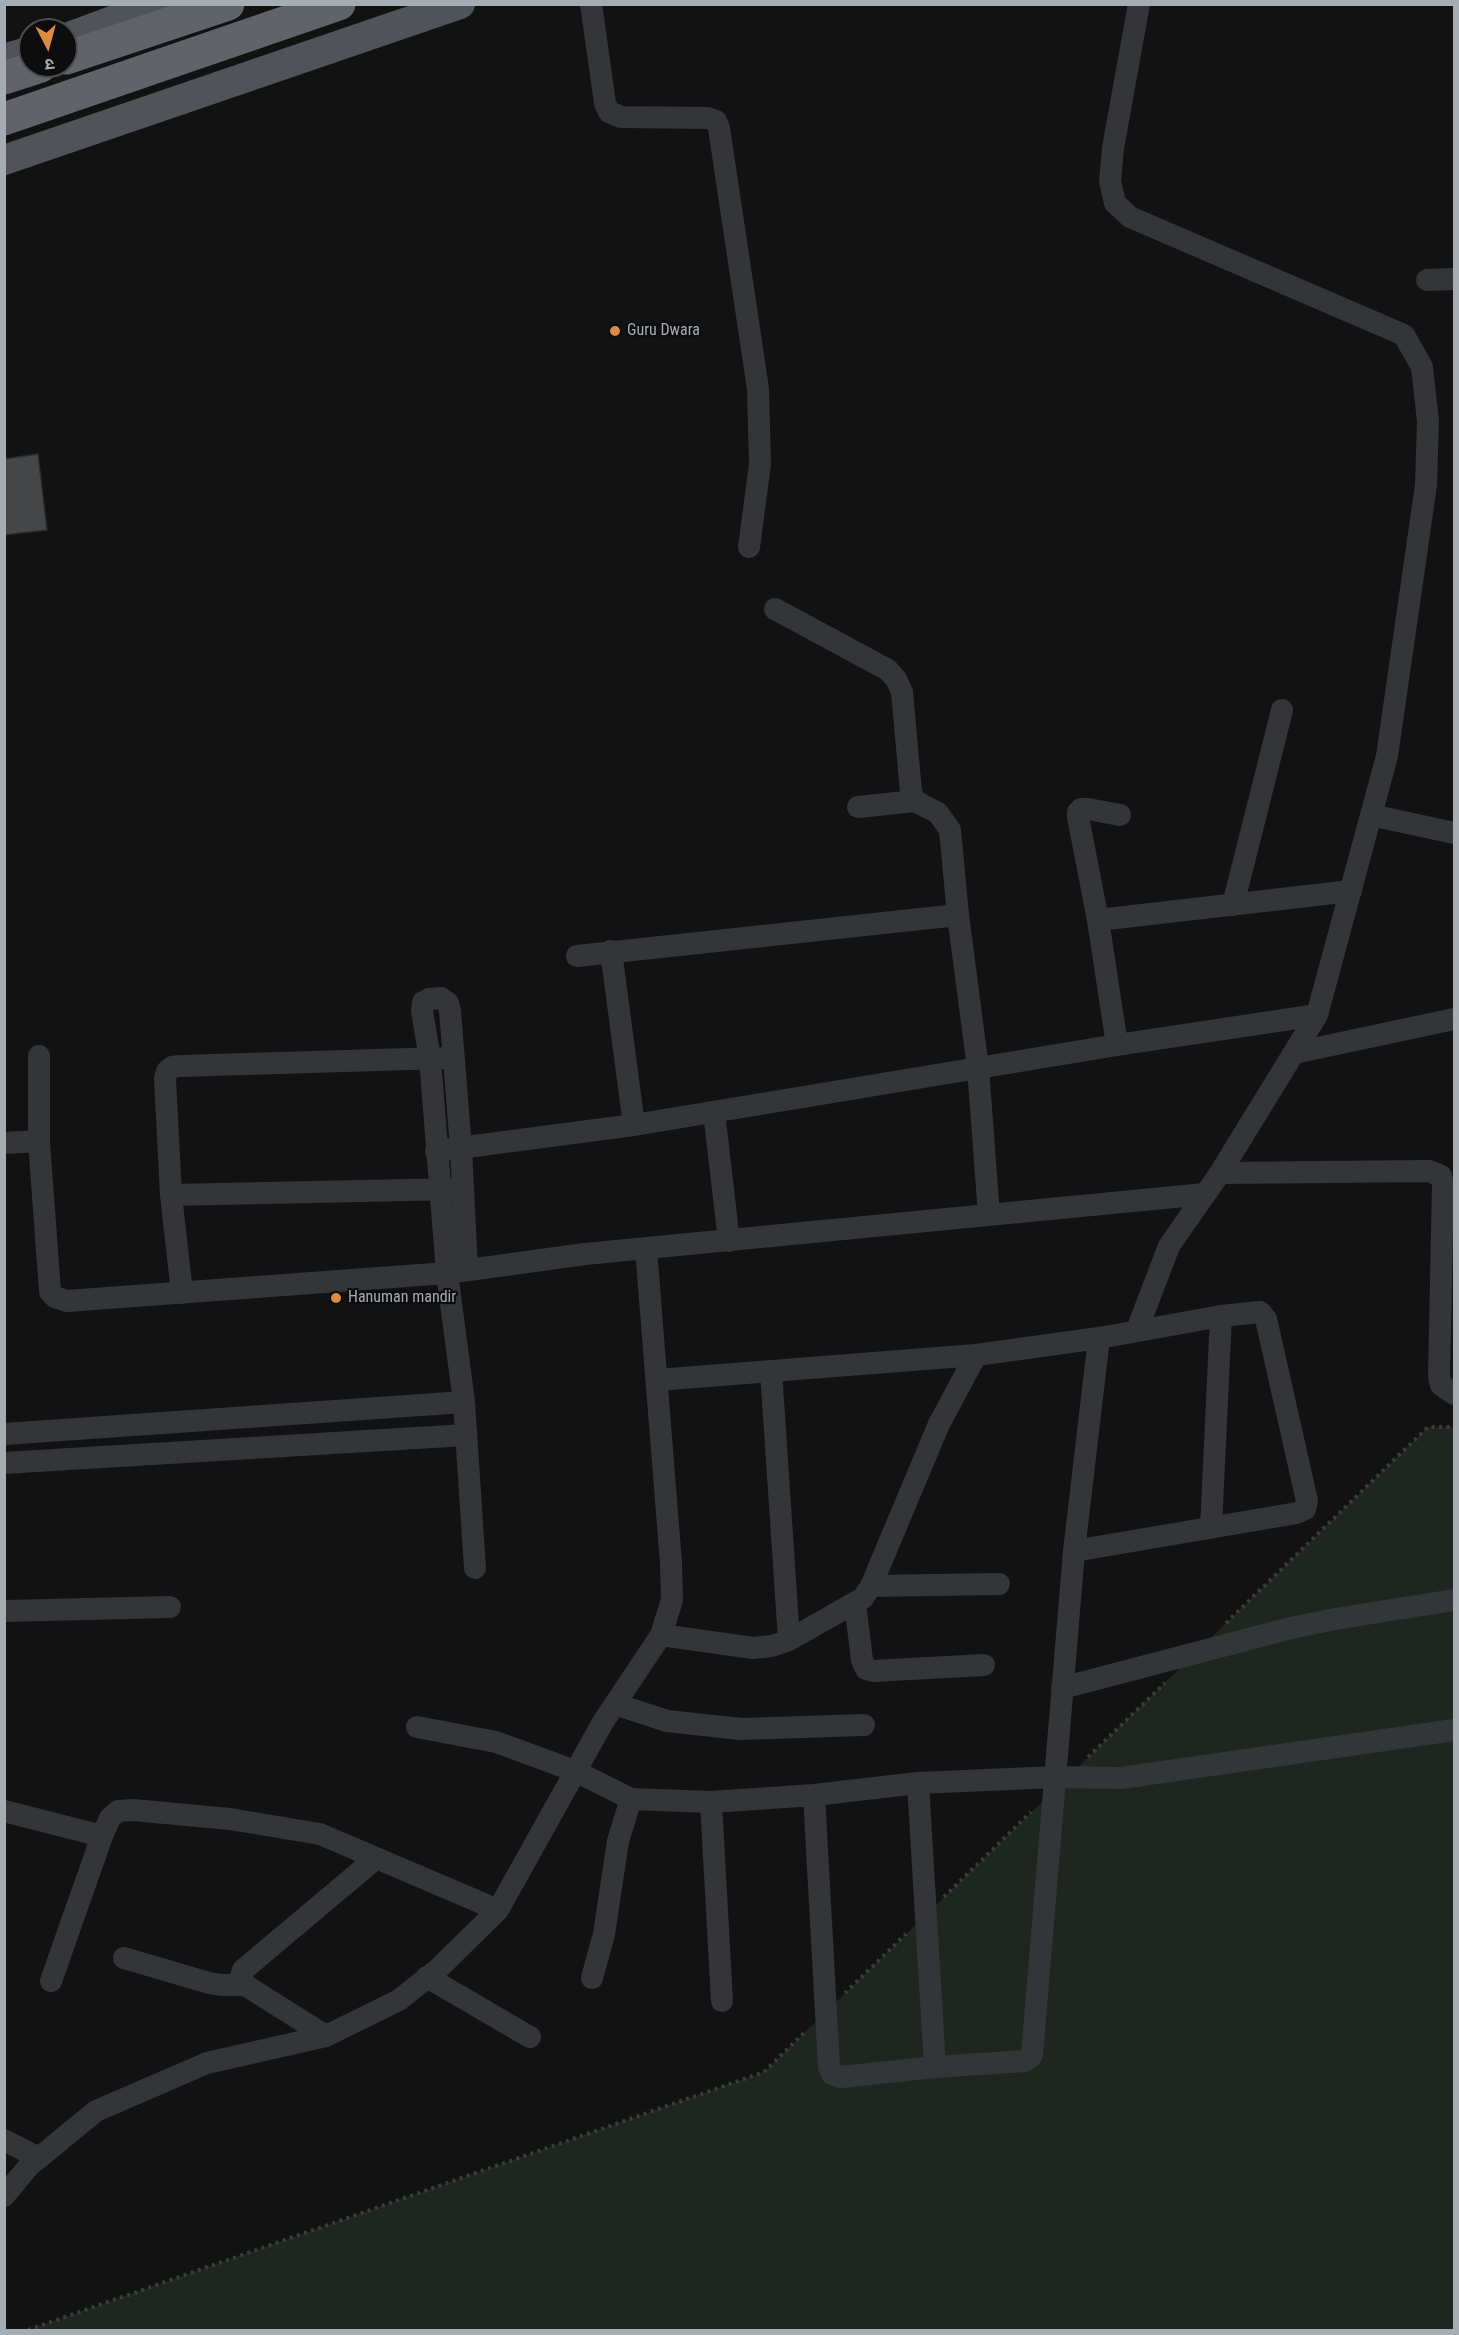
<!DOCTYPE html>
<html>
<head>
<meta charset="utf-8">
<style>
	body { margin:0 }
	#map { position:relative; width:1459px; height:2335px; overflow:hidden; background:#121213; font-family:"Roboto Condensed","Noto Sans Devanagari",sans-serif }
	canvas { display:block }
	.frame { position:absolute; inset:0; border:6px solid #a5acb2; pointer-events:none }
	.north { position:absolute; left:18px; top:18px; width:60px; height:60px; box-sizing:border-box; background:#0d0d0e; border:2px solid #4a4d50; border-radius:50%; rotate:174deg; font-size:16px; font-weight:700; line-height:24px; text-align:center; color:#a5acb2 }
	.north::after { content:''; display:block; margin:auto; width:21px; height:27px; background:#db8b42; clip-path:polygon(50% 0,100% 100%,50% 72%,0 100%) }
</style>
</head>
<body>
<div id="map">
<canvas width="1459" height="2335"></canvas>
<div class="frame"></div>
<div class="north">उ</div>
</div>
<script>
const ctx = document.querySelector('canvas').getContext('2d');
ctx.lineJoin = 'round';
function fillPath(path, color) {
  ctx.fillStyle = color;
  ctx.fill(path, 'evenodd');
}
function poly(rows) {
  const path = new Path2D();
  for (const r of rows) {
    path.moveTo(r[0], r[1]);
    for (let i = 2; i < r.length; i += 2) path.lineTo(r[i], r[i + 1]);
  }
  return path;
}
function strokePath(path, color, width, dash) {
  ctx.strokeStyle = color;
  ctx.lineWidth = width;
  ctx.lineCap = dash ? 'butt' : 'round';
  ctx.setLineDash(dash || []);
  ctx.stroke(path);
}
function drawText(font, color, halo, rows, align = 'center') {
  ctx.font = font + ' "Roboto Condensed",sans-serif';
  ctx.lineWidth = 4.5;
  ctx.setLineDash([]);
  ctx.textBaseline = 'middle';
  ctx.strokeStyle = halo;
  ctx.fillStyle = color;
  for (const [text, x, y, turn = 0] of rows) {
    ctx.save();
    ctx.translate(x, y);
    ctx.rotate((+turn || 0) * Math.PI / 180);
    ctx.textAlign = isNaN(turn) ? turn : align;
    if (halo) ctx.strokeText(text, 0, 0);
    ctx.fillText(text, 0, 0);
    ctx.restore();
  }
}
fillPath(poly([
	[1428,1427,1454,1427,1454,2330,28,2330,764,2072]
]), '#1f261f');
const building = poly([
	[38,454,47,530,4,535,4,459,38,454]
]);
fillPath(building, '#444648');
strokePath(building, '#2c2d2f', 1.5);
strokePath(poly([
	[1226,1623,1428,1427,1454,1427],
	[1088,1757,1165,1683],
	[944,1897,1031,1812],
	[845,1993,906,1934],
	[28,2330,764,2072,807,2030]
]), '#3a3c3f', 4, [3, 4.5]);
strokePath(poly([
	[591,4,605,103,609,112,621,117,708,118,716,121,719,128,758,389,760,464,749,547],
	[1427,280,1454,279],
	[775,609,888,670,896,679,902,692,911,792,915,801],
	[858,807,915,801,938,813,950,830,958,915,978,1068,989,1215],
	[1371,815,1454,833],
	[1233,905,1282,710],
	[1098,920,1351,891],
	[611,951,634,1125],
	[577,956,958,915],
	[1117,1045,1098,920,1078,817,1078,812,1081,809,1088,809,1120,815],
	[1294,1053,1454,1019],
	[39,1056,39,1141,50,1292,55,1297,67,1301,447,1273,585,1254,1205,1194],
	[714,1112,729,1241],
	[4,1143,39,1141],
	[436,1151,634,1125,1117,1045,1317,1015],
	[1220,1173,1429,1171,1441,1176,1443,1184,1439,1377,1441,1385,1454,1394],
	[171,1195,455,1189],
	[467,1270,461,1148,450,1011,448,1003,441,998,429,999,423,1002,422,1011,430,1059,447,1273,464,1402,475,1568],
	[182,1293,171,1195,165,1079,167,1071,172,1067,180,1066,443,1058],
	[1137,1330,1169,1246,1220,1173,1317,1015,1387,756,1426,485,1428,421,1422,367,1404,335,1130,217,1115,203,1110,181,1113,148,1139,4],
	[771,1371,789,1640],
	[657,1380,976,1355,1099,1338,1221,1316,1260,1312,1266,1319,1307,1501,1305,1509,1297,1513,1074,1551],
	[4,1434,464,1402],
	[4,1463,466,1435],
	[1211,1528,1221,1316],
	[871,1586,999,1584],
	[855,1603,862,1660,866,1669,873,1671,984,1665],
	[4,1611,170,1607],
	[661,1635,753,1648,772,1646,789,1640,863,1598,871,1586,939,1424,976,1355],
	[1062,1688,1291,1628,1335,1619,1454,1600],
	[615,1704,667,1721,741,1729,864,1725],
	[417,1727,496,1742,575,1771,631,1799,711,1802,814,1795,918,1783,1055,1777,1121,1778,1454,1730],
	[918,1783,935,2067],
	[814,1795,829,2067,832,2074,841,2077,935,2067,1025,2061,1029,2058,1032,2055,1074,1551,1099,1338],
	[711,1802,722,2001],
	[4,1811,102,1836],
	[124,1958,209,1983,221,1985,245,1985],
	[427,1977,530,2037],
	[592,1978,604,1934,618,1841,631,1799],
	[51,1981,102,1836,110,1818,118,1811,133,1810,230,1819,320,1834,498,1910],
	[326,2036,245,1985,241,1976,243,1970,375,1859],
	[4,2140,39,2158],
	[4,2196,29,2166,96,2111,207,2063,326,2036,399,2000,438,1969,498,1910,603,1722,661,1635,672,1600,671,1563,646,1249]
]), '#343538', 22);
strokePath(poly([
	[66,38,158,4],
	[4,59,30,51],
	[4,160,460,4]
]), '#505357', 30);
strokePath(poly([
	[66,58,228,4],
	[4,78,41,66],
	[4,119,339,4]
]), '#606468', 33);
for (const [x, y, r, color] of [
	[615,331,6,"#db8b42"],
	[336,1298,6,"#db8b42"]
]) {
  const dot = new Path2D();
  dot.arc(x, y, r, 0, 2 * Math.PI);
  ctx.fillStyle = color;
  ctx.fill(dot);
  strokePath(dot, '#0d0d0e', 2);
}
drawText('16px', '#a5acb2', '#0d0d0e', [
	["Guru Dwara",627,331],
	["Hanuman mandir",348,1298]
], 'left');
</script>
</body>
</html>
